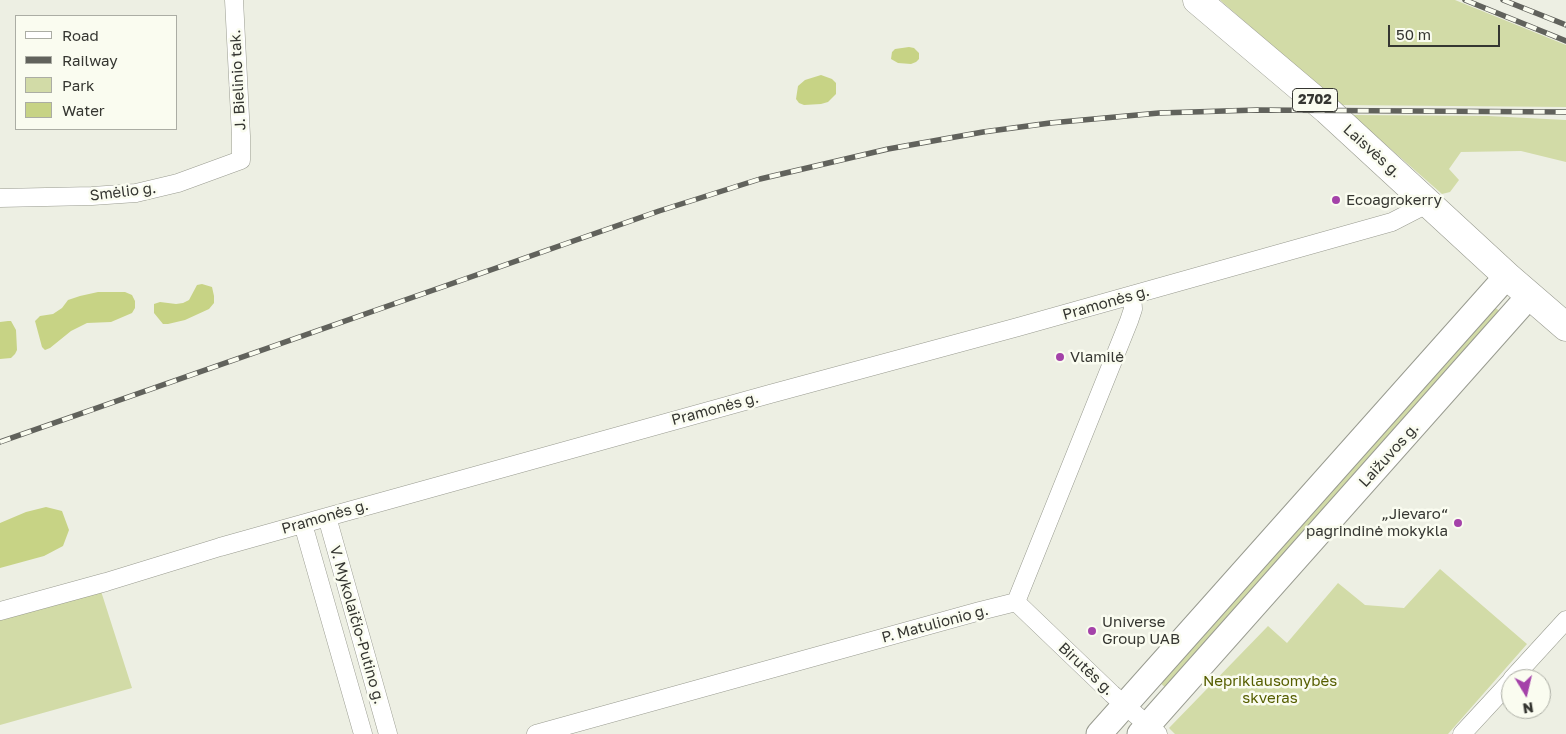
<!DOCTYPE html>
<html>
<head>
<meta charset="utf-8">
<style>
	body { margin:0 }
	#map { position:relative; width:1566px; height:734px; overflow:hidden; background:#edefe3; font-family:"Golos Text",sans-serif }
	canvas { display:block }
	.legend { position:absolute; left:15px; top:15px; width:162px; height:115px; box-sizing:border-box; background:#fafcf0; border:1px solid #abada4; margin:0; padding:6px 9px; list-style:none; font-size:15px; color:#353631 }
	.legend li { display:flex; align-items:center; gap:10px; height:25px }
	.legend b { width:25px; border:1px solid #abada4 }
	.north { position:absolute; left:1501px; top:669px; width:50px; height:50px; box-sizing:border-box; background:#fafcf0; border:1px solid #abada4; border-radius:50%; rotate:171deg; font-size:14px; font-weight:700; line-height:20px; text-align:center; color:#353631 }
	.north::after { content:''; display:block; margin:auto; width:18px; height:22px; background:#a442a9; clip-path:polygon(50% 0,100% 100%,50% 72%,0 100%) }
	.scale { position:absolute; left:1388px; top:25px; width:112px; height:22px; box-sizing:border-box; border:2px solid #353631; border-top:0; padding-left:6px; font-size:15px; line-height:18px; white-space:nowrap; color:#353631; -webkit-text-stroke:4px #fafcf0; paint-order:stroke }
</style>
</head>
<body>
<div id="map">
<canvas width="1566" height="734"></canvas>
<ul class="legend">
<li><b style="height:6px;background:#fff"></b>Road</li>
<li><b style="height:6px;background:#61625c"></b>Railway</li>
<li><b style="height:14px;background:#d2dba7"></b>Park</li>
<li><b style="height:14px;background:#c7d385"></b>Water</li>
</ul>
<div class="north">N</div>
<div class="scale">50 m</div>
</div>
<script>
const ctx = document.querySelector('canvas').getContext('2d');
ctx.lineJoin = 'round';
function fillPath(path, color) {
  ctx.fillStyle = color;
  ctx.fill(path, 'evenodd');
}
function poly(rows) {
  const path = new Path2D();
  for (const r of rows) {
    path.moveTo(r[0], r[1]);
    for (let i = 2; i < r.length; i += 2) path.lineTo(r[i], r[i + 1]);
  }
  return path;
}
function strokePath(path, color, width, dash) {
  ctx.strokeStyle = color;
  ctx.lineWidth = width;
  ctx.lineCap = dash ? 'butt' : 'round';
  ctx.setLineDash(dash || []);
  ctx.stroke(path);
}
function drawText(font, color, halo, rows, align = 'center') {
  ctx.font = font + ' "Golos Text",sans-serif';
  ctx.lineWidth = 5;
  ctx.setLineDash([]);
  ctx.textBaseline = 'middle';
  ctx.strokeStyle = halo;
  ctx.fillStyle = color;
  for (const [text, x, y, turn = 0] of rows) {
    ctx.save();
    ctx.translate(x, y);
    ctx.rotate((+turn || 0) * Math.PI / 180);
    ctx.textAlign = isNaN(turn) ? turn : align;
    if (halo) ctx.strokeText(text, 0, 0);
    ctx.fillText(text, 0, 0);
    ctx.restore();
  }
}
fillPath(poly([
	[1220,0,1455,0,1566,45,1566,107,1340,105],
	[1352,115,1488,116,1566,120,1566,162,1521,151,1461,152,1449,169,1459,180,1450,192,1442,194],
	[1492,305,1502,313,1168,690,1158,681],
	[1440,569,1527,644,1448,734,1175,734,1169,728,1268,626,1287,643,1338,583,1365,605,1404,608],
	[100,588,132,688,0,725,0,616]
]), '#d2dba7');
fillPath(poly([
	[909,47,914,48,919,53,919,59,916,62,911,64,898,63,891,59,892,52,895,49],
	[821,75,832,79,836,83,836,94,828,102,821,104,804,105,799,103,796,99,798,86,805,80],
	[202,284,212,287,214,296,214,303,209,309,185,320,168,324,163,324,154,313,154,304,160,302,176,304,183,303,189,300,197,285],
	[98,292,125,292,132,295,135,301,135,308,132,313,111,322,87,323,71,331,50,348,45,350,42,347,35,321,40,316,53,314,62,308,68,300,80,296],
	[8,321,11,321,16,330,17,350,15,354,11,358,0,359,0,322],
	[46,507,62,511,69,530,63,546,44,556,0,568,0,523,26,512]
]), '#c7d385');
const street = poly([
	[0,198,92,196,136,193,178,183,241,160,241,136,234,0],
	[327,517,388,734],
	[303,524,363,734],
	[1016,602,1112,694,1158,734],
	[0,611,106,582,220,547,327,517,770,394,1018,327,1392,222,1429,203],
	[1512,679,1566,620],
	[536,734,980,611,1016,602,1129,321,1133,309,1132,295],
	[1462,734,1511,681]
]);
const secondary = poly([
	[1099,734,1507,276],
	[1140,734,1530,295]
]);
const primary = poly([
	[1197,0,1327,110,1507,276,1566,327]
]);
strokePath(street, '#999b90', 19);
strokePath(secondary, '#999b90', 27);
strokePath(primary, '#999b90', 29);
strokePath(street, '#fff', 18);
strokePath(secondary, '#fff', 25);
strokePath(primary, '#fff', 28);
const rail = poly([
	[1465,0,1566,41],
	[1503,0,1566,25],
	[0,442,659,211,760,179,888,149,983,132,1050,123,1159,113,1257,110,1566,112]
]);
strokePath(rail, '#61625c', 5.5);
strokePath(rail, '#fafcf0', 4, [11]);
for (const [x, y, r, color] of [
	[1336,200,5,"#a442a9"],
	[1060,357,5,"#a442a9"],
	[1458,523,5,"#a442a9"],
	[1092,631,5,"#a442a9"]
]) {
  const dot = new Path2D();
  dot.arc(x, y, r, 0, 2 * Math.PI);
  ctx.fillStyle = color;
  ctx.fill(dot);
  strokePath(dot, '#fafcf0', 2);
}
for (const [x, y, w] of [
	[1315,100,45]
]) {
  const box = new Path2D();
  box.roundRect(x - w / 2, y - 11.5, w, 23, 4);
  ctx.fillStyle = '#fafcf0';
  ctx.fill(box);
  strokePath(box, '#353631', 1);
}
drawText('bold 14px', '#353631', null, [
	["2702",1315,100]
]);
drawText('15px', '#353631', '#fafcf0', [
	["J. Bielinio tak.",238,80,-93],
	["Laisvės g.",1372,151,42],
	["Smėlio g.",123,192,-7],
	["Pramonės g.",1106,303,-16],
	["Pramonės g.",715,409,-15],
	["Laižuvos g.",1389,455,-48],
	["Pramonės g.",325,517,-16],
	["P. Matulionio g.",935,624,-15],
	["V. Mykolaičio-Putino g.",357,625,74],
	["Birutės g.",1086,669,43]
]);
drawText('15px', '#353631', '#fafcf0', [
	["Ecoagrokerry",1346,200],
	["Vlamilė",1070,357],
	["„Jievaro“",1448,514,"right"],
	["pagrindinė mokykla",1448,531,"right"],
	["Universe",1102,622],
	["Group UAB",1102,639]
], 'left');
drawText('15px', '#565e00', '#fafcf0', [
	["Nepriklausomybės",1270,681],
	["skveras",1270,698]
]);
</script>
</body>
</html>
